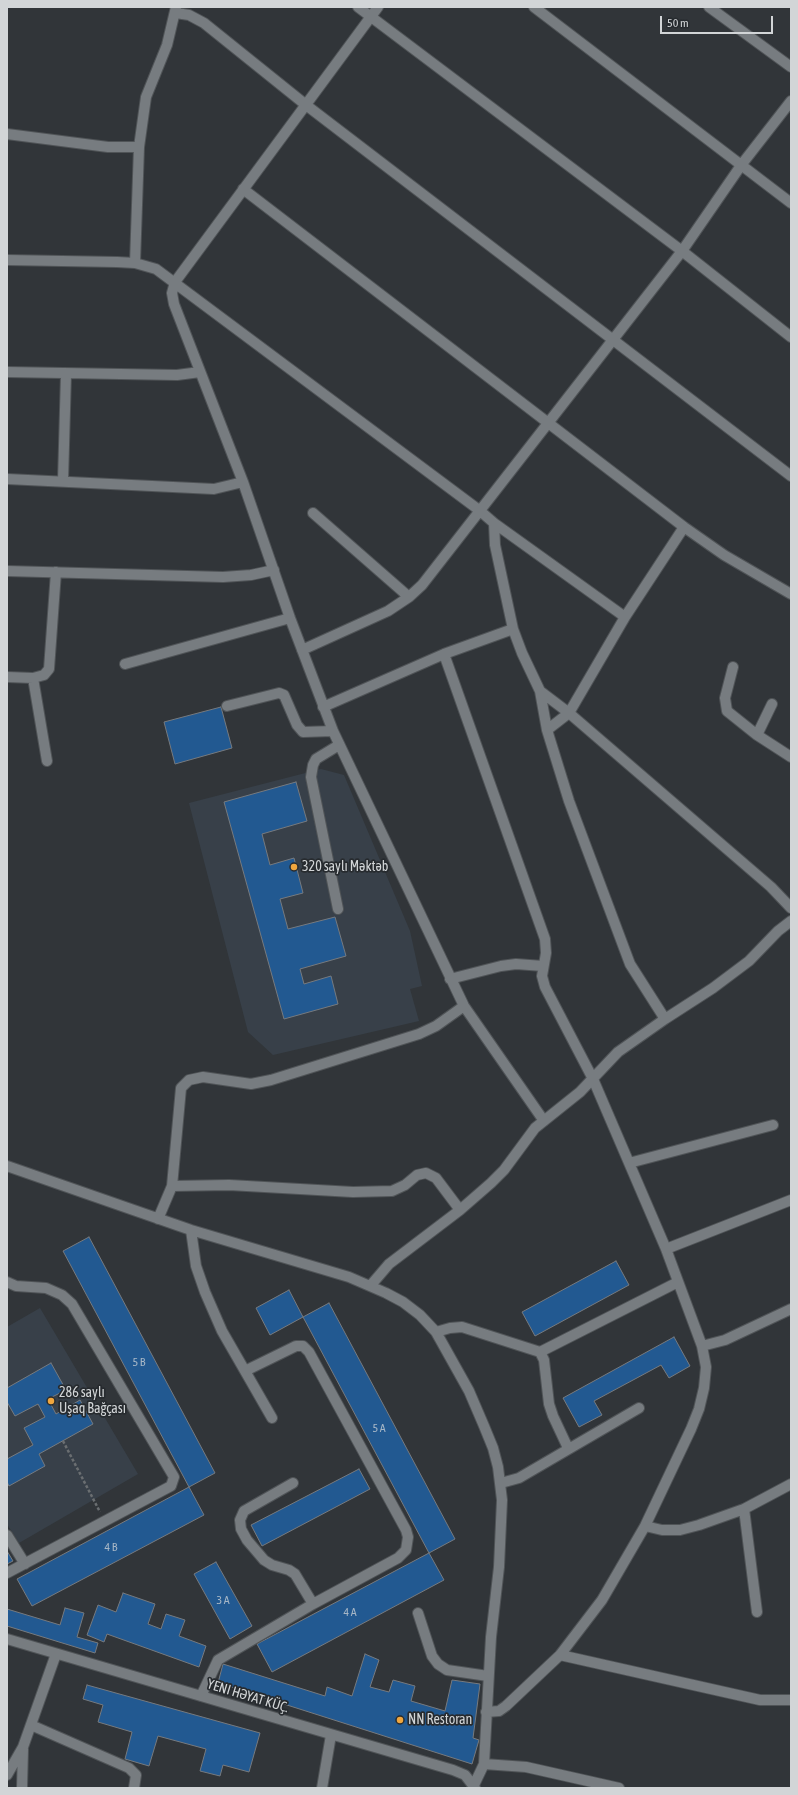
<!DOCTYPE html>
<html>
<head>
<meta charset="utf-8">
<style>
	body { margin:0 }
	#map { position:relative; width:798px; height:1795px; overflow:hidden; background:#313539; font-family:"Asap Condensed",sans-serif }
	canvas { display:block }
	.frame { position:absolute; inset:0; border:8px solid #d2d5d7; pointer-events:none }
	.scale { position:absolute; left:660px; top:16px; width:113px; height:18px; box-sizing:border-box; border:2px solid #d2d5d7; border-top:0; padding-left:5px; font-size:12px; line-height:14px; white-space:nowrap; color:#d2d5d7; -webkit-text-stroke:3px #272b2f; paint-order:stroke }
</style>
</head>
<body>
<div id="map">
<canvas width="798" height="1795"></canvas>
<div class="frame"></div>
<div class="scale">50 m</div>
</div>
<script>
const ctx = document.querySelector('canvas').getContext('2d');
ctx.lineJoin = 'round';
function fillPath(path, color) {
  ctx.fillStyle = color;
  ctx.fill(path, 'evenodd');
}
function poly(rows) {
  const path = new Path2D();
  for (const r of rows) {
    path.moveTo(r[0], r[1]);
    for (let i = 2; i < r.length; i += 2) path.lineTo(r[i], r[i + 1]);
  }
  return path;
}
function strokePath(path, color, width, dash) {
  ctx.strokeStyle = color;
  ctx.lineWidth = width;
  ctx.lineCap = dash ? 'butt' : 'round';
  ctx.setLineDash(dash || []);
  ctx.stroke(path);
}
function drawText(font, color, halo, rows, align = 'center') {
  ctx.font = font + ' "Asap Condensed",sans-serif';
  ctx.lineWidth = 3.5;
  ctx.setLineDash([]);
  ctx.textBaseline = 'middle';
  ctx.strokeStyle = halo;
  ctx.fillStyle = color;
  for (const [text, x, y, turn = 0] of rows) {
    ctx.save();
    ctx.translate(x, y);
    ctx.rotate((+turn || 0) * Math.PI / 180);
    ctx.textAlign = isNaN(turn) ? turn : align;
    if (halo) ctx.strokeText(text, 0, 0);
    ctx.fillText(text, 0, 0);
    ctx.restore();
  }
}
fillPath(poly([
	[321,769,344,775,410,931,422,986,410,989,419,1021,273,1055,248,1032,189,803],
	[40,1308,138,1474,19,1543,7,1524,7,1327]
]), '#384049');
const building = poly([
	[221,707,232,748,175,764,164,722,221,707],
	[296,782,307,821,262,834,270,865,294,858,303,893,280,899,288,929,335,917,346,956,300,969,304,984,331,976,338,1004,284,1019,224,802,296,782],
	[89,1237,215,1473,189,1487,63,1251,89,1237],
	[616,1261,629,1285,535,1336,522,1312,616,1261],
	[289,1290,303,1317,270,1335,256,1308,289,1290],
	[329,1303,455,1539,429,1553,303,1317,329,1303],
	[674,1337,690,1366,669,1378,661,1365,594,1401,602,1415,579,1427,563,1398,674,1337],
	[51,1363,66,1390,48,1399,56,1414,80,1400,93,1424,39,1454,45,1466,9,1486,7,1482,7,1459,33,1445,24,1428,45,1417,38,1404,15,1416,7,1402,7,1388,51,1363],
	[359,1469,370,1489,262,1546,251,1525,359,1469],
	[189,1487,204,1515,32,1606,17,1579,189,1487],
	[7,1551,13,1561,7,1564,7,1551],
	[429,1553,444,1580,272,1672,257,1644,429,1553],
	[216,1562,252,1626,230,1639,194,1574,216,1562],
	[123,1593,155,1604,148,1624,161,1629,166,1614,185,1620,179,1636,206,1646,199,1667,107,1634,104,1642,87,1635,98,1605,116,1612,123,1593],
	[65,1608,84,1613,77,1637,98,1643,95,1653,7,1626,7,1609,60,1625,65,1608],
	[365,1654,379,1660,370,1687,389,1692,393,1680,415,1686,411,1701,445,1711,452,1680,480,1684,473,1738,479,1740,472,1764,218,1683,223,1664,325,1696,327,1687,352,1696,365,1654],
	[87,1685,260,1733,249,1772,223,1765,220,1776,200,1771,206,1749,158,1736,149,1766,125,1759,132,1732,98,1722,103,1705,83,1699,87,1685]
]);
fillPath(building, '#225991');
strokePath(building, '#767a7f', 1);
const minor = poly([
	[358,7,682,251,791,337],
	[378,7,175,282,172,293,174,304,243,482,290,618,333,731,464,1006,544,1121],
	[534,7,791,203],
	[709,7,791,67],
	[176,13,189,15,204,23,306,105,791,476],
	[7,134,108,147,139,147],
	[243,189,684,527,724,555,791,594],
	[7,260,117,262,135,263,156,269,479,510,494,523,625,617],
	[135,263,139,147,146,97,167,45,176,7],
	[7,372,177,375,200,372],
	[7,479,214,489,243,482],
	[63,481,66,374],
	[313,513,409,597],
	[494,523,495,545,513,629,522,653,540,691,547,730,569,801,630,964,665,1019],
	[7,571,223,577,251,575,274,570],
	[302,650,388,611,409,597,422,585,682,251,742,164,791,101],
	[444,654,545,939,546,953,542,976,545,987,593,1079,666,1249,702,1346,706,1367,704,1388,699,1409,691,1429,645,1526,602,1600,560,1655,506,1706,499,1711,486,1712],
	[125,664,290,618],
	[733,667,725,698,727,711,757,735,791,757],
	[7,677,33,678,44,675,49,669,56,572],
	[33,678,47,761],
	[540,691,569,713,771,887,791,908],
	[227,706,279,693,284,695,297,725,303,732,333,731],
	[323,707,444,654,513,629],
	[547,730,569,713,625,617,684,527],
	[757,735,772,704],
	[338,909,311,777,313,765,316,759,339,745],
	[450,979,501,966,516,964,543,966],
	[629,1163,773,1125],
	[7,1166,191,1230,349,1277,386,1293,403,1302,420,1315,436,1332,469,1391,484,1426,493,1448,498,1467,502,1500,499,1567,491,1637,484,1764,474,1785],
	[172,1186,229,1185,353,1192,392,1191,405,1185,417,1175,426,1173,436,1178,460,1210],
	[158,1219,172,1186,181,1088,189,1080,203,1077,251,1084,271,1080,419,1034,436,1026,464,1006],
	[191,1230,196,1266,205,1292,222,1331,245,1371,296,1346,303,1346,309,1352,406,1530,408,1537,406,1550,398,1558,313,1604,218,1660,201,1696],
	[666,1249,791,1200],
	[7,1282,16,1286,46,1288,62,1295,72,1304,174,1477,171,1486,7,1573],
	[371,1285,389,1264,460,1210,491,1183,504,1170,535,1128,580,1092,618,1052,665,1019,713,988,749,961,778,931,791,921],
	[436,1332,450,1328,462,1327,540,1352,544,1360,549,1404,553,1416,568,1448],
	[702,1346,725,1340,791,1309],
	[540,1352,678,1282],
	[245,1371,272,1418],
	[293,1483,244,1511,240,1520,241,1529,247,1540,264,1560,272,1565,289,1570,295,1574,313,1604],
	[501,1483,519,1478,639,1408],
	[744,1509,757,1612],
	[645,1526,662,1530,680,1530,699,1525,744,1509,791,1484],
	[7,1535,25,1564],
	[418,1613,432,1656,438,1664,447,1670,488,1676],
	[7,1639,453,1770,465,1775,475,1788],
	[560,1655,760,1700,791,1700],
	[31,1725,129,1768,136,1775,134,1788],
	[484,1764,526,1767,619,1788],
	[7,1775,23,1747,56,1654],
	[22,1788,23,1749],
	[322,1788,331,1735]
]);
strokePath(minor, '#505457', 12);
strokePath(poly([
	[63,1441,100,1512]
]), '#6a6e71', 2.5, [3, 2]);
strokePath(minor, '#777c80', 10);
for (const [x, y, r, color] of [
	[294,867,4,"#f0a63e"],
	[51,1401,4,"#f0a63e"],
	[400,1720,4,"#f0a63e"]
]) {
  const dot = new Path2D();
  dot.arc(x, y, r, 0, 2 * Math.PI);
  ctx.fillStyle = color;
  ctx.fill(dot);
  strokePath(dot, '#272b2f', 1.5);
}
drawText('12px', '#a6b6c6', null, [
	["5 B",139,1362],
	["5 A",379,1428],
	["4 B",111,1547],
	["3 A",223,1600],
	["4 A",350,1612]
]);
drawText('14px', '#d2d5d7', '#272b2f', [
	["320 saylı Məktəb",302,867],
	["286 saylı",59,1393],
	["Uşaq Bağçası",59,1409],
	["NN Restoran",408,1720]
], 'left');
drawText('14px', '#d2d5d7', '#272b2f', [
	["YENI HƏYAT KÜÇ.",248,1696,17]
]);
</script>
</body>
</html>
